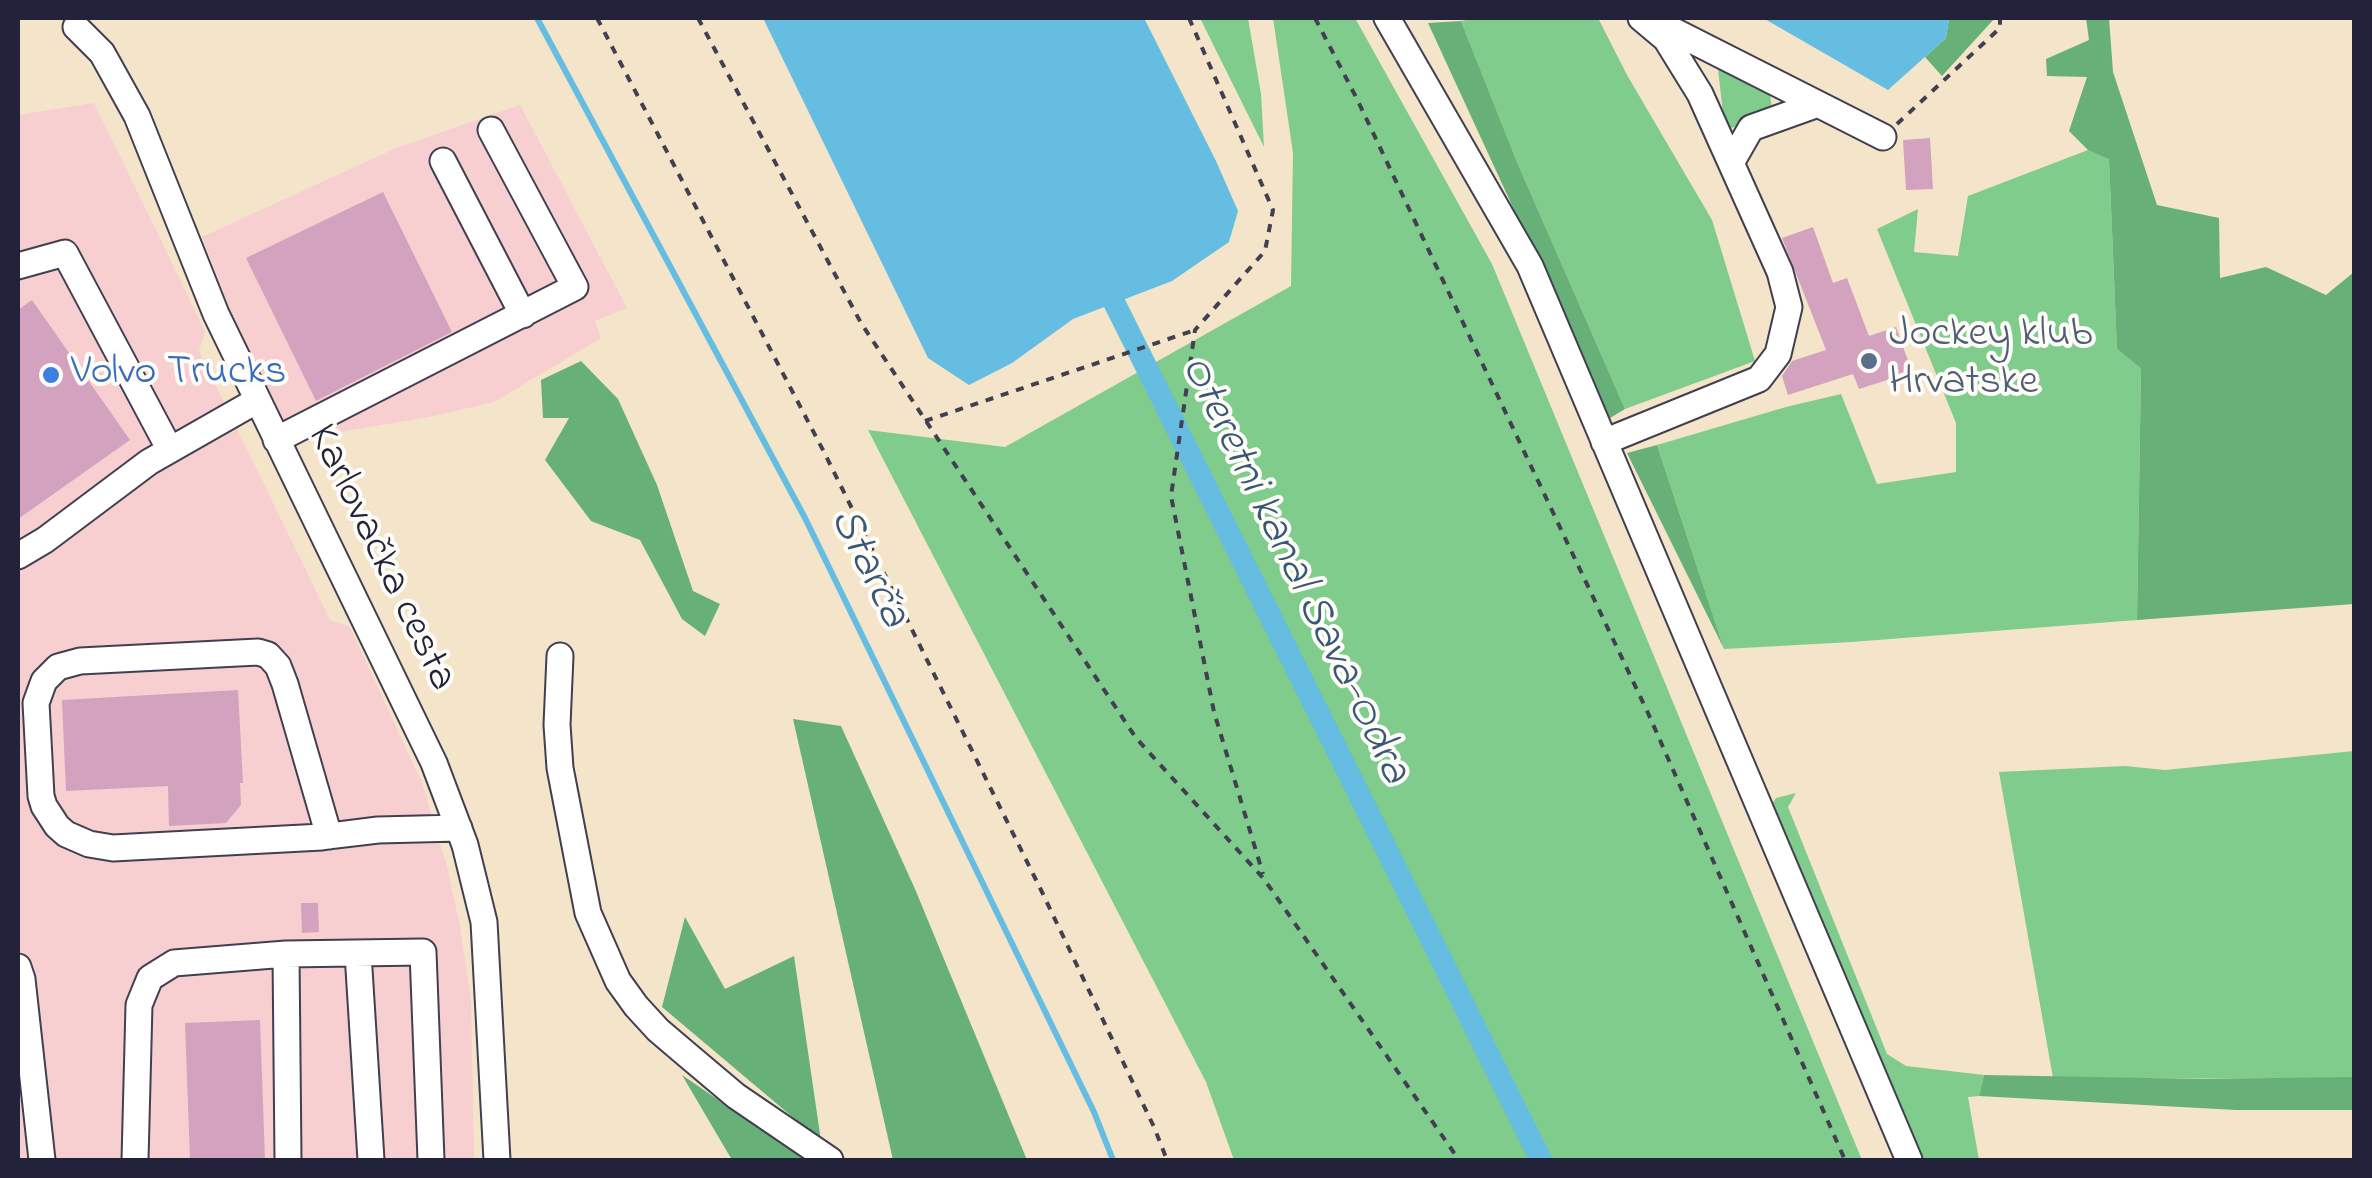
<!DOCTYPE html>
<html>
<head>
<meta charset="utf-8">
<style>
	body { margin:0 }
	#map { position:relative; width:2372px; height:1178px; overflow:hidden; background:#f3e4ca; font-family:"Indie Flower",sans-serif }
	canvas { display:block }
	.frame { position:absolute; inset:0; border:20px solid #22223b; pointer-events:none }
</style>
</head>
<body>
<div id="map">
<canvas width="2372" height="1178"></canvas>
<div class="frame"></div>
</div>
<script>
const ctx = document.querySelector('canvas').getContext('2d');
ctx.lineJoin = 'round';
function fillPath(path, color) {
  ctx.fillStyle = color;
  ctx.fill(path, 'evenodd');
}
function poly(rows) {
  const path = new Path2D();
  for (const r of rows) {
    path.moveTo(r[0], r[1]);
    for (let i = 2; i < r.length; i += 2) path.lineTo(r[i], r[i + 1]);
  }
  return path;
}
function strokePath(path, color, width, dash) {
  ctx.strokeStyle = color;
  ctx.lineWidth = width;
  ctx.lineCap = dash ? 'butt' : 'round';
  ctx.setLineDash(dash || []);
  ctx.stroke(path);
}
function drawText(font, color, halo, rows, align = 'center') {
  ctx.font = font + ' "Indie Flower",sans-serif';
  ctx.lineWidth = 8;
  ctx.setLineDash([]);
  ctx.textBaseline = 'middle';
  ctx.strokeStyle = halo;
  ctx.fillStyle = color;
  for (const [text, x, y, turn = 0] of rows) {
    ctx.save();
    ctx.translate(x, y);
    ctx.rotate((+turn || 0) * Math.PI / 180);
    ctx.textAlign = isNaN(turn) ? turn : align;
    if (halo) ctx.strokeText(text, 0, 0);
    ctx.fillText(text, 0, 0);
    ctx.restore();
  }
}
fillPath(poly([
	[94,103,205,331,199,351,330,620,350,627,422,783,448,870,460,927,471,1001,474,1160,18,1160,18,115],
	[520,105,627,308,595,321,601,338,494,402,434,416,292,440,235,324,202,237,396,148]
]), '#f7cfd1');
fillPath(poly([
	[1200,18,1248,18,1261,94,1264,147],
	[1273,18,1355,18,1492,264,1862,1160,1234,1160,1206,1082,868,430,1005,447,1291,286,1293,153],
	[1479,18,1598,18,1627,75,1712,220,1755,361,1625,409,1517,162,1461,21],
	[1718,69,1770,93,1772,110,1725,131],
	[2088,150,2109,158,2117,349,2141,367,2137,620,1851,642,1724,649,1657,445,1786,407,1841,394,1877,484,1956,472,1956,423,1877,229,1918,209,1914,252,1958,256,1968,196],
	[2354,751,2354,1077,2334,1079,2053,1078,1999,772,2125,766,2165,770],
	[1796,793,1788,807,1887,1054,1906,1066,1984,1075,1979,1096,1968,1097,1979,1160,1917,1160,1772,804,1776,798]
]), '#7fcc8c');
fillPath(poly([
	[1949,18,1995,18,1942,76,1925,57,1946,38],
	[2086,18,2109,18,2113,72,2157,205,2219,218,2220,278,2266,267,2326,295,2354,272,2354,604,2137,620,2141,368,2117,349,2109,159,2088,150,2069,131,2087,77,2047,76,2046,59,2089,40],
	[1461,21,1517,162,1625,409,1610,418,1428,23],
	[581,361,618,399,657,485,693,591,720,604,705,636,682,619,640,540,591,521,545,460,569,418,543,418,541,380],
	[1657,445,1724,649,1627,453],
	[793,719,841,726,915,889,1027,1160,893,1160],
	[685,917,725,989,794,956,821,1141,662,1007],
	[682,1075,806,1160,732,1160],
	[1984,1075,2204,1079,2354,1077,2354,1110,2236,1110,1979,1096]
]), '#67b078');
fillPath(poly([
	[763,18,1144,18,1216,161,1238,211,1229,242,1172,281,1073,319,1012,363,969,385,928,358],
	[1763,18,1949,18,1946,38,1888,90]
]), '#65bde2');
strokePath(poly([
	[537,18,805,518,1094,1112,1113,1160]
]), '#65bde2', 6);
strokePath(poly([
	[1101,276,1541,1160]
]), '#65bde2', 22);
fillPath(poly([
	[1930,138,1933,189,1906,190,1903,140],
	[383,192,452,332,316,401,246,258],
	[1813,227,1833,283,1847,278,1869,336,1896,327,1912,372,1859,389,1853,374,1788,395,1782,376,1792,361,1826,350,1782,238],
	[32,300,130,440,18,519,18,310],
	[238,690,243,783,240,783,241,805,226,823,169,826,168,786,66,791,62,700],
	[301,903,318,903,319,932,302,933],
	[260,1020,265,1160,190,1160,185,1023]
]), '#d3a2be');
const minor = poly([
	[1387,18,1530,266,1909,1160],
	[1656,22,1883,137],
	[76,27,102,53,137,116,216,314,434,763,465,845,484,922,497,1160],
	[443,161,523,315],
	[1731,163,1751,128,1818,104],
	[18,266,65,253,170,450,149,462,45,540,18,556],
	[276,440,575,287,491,130],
	[1604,442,1759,379,1778,354,1789,307,1780,272,1700,94,1666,39,1641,18],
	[170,450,256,401],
	[560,656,557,725,560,768,588,913,618,981,636,1006,658,1030,685,1053,736,1096,830,1160],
	[329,836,285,684,278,666,268,655,258,652,80,661,58,667,44,681,36,703,41,796,44,806,57,826,66,834,89,844,113,848,322,837,329,836,378,830,459,828],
	[358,953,371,1160],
	[286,954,423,952,431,1160],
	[18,967,22,979,42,1160],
	[135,1160,139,1005,150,978,174,963,286,954,288,1160]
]);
strokePath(minor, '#413f50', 29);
strokePath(poly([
	[597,18,824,452,1042,892,1154,1127,1167,1160],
	[698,18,861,323,1136,738,1264,879,1459,1160],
	[1189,18,1273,210,1265,251,1195,330,1171,496,1214,712,1263,874],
	[1315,18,1357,99,1648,713,1845,1160],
	[1897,124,2000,28,2000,18],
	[925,421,1195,330]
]), '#413f50', 4, [8, 8]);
strokePath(minor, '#fff', 25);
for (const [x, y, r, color] of [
	[1869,361,10,"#5c6f8a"],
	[51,375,10,"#3f7fe0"]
]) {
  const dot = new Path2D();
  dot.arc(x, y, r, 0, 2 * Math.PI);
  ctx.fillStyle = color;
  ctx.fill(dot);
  strokePath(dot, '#fdfcf7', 4);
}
drawText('42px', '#4e5e75', '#fdfcf7', [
	["Jockey klub",1889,337],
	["Hrvatske",1889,385]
], 'left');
drawText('42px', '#366cbe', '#fdfcf7', [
	["Volvo Trucks",71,375]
], 'left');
drawText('42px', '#22223b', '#fdfcf7', [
	["Karlovačka cesta",379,559,64]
]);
drawText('italic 45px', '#395875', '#fdfcf7', [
	["Starča",866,569,64],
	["Oteretni kanal Sava-Odra",1292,571,64]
]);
</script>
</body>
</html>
